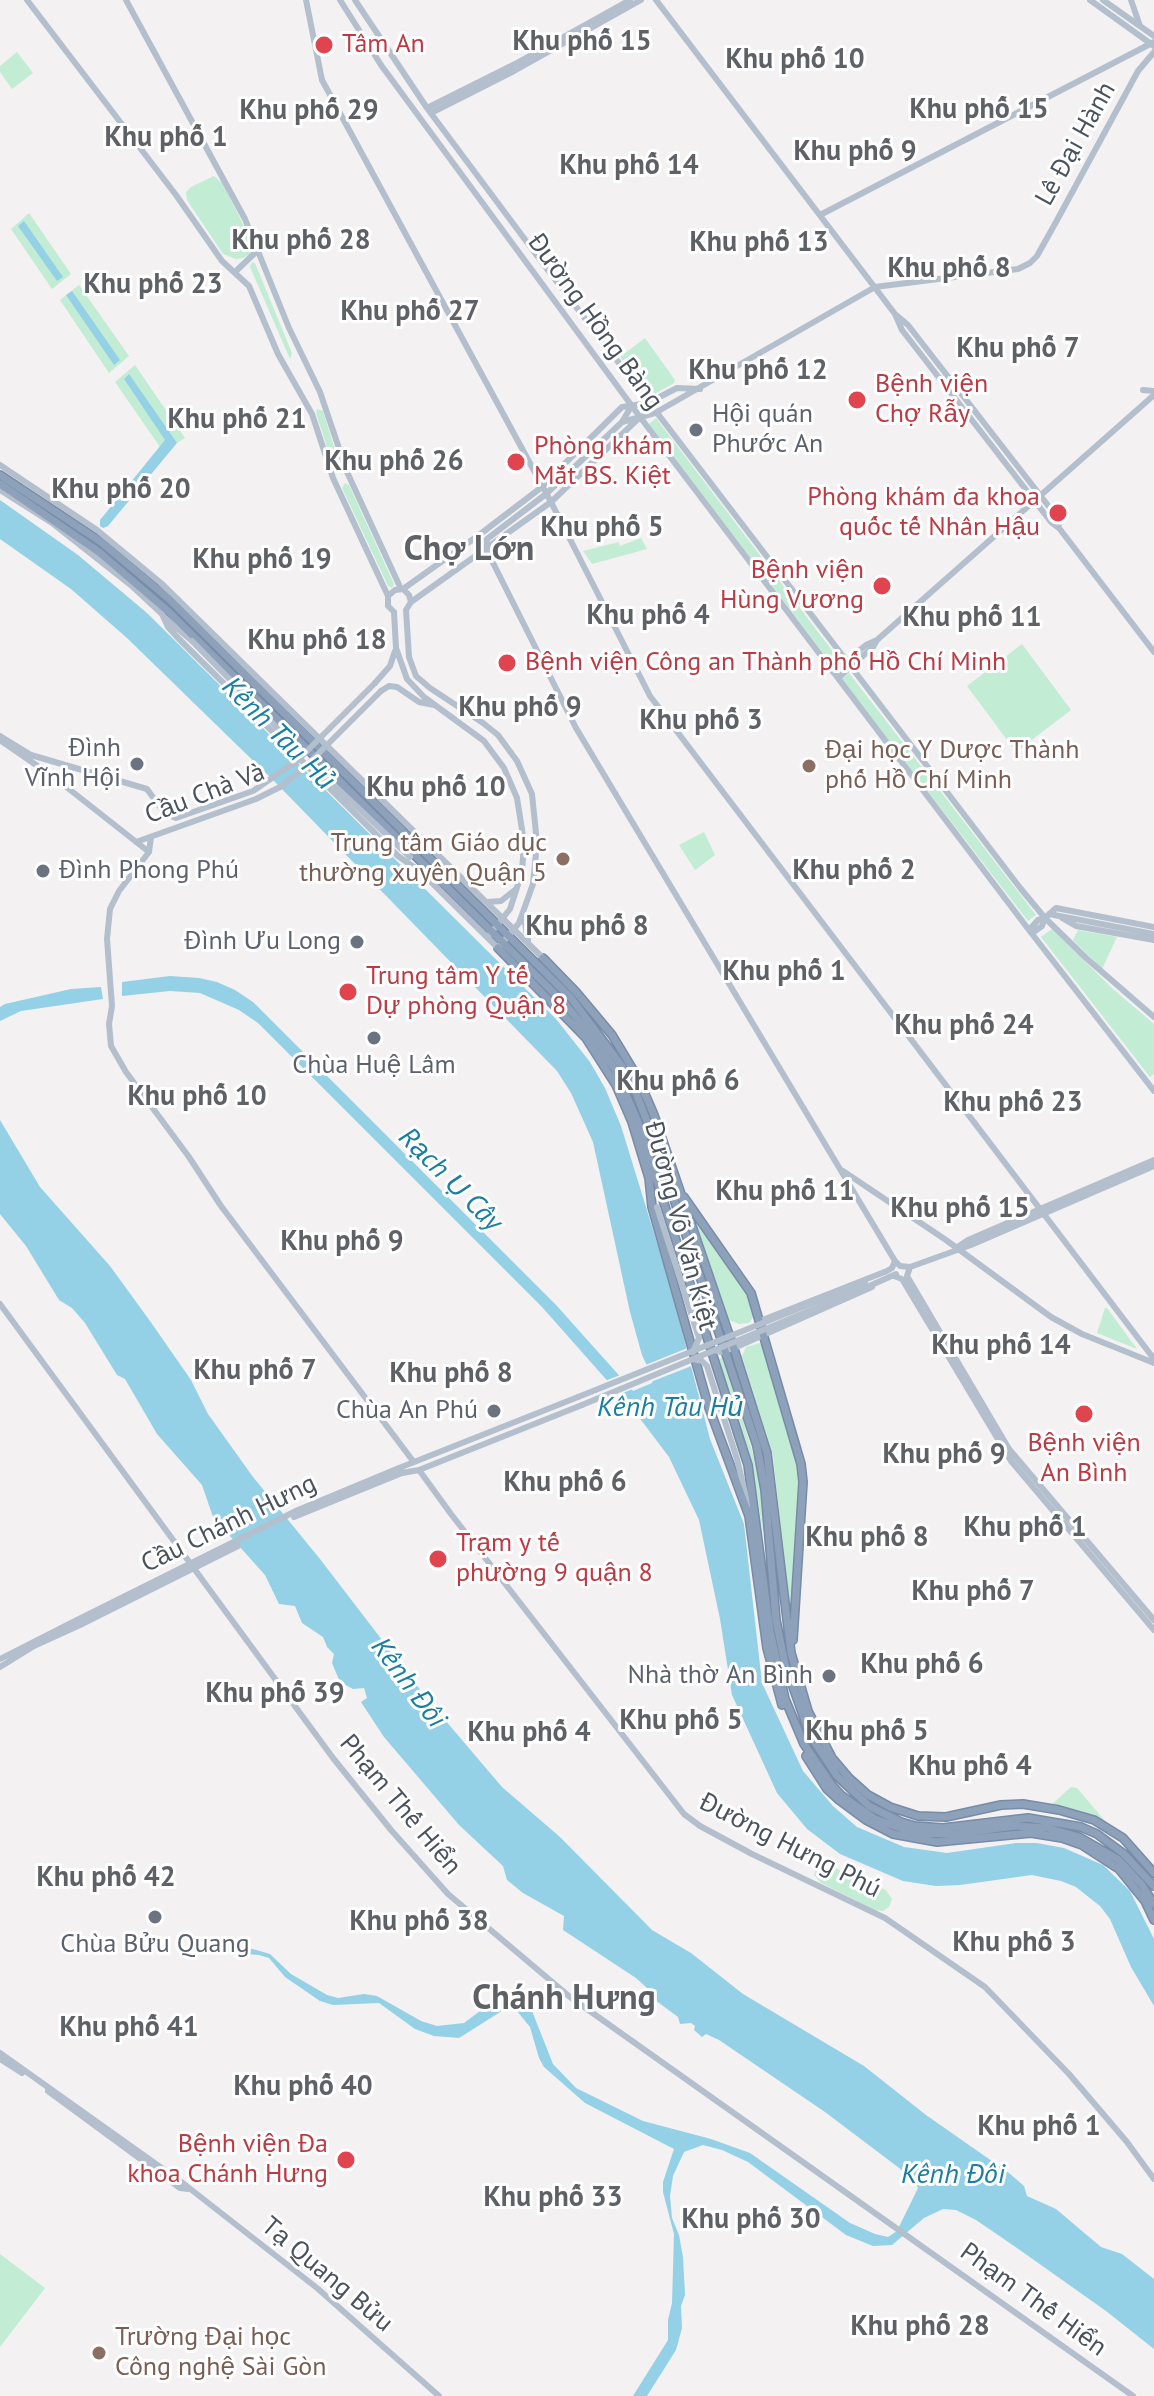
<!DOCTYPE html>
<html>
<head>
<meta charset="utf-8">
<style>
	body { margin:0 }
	canvas { display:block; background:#f3f1f1 }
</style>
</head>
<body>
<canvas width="1154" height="2396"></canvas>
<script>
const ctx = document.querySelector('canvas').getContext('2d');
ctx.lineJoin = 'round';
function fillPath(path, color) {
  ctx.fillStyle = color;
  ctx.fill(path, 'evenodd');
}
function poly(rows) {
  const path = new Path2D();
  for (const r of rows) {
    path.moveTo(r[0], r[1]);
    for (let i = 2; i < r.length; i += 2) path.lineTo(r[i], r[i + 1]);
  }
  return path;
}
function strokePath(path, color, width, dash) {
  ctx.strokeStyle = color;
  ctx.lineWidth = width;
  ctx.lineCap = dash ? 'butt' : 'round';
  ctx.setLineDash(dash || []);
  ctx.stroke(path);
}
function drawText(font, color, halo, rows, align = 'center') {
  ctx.font = font + ' "PT Sans",sans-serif';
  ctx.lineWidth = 6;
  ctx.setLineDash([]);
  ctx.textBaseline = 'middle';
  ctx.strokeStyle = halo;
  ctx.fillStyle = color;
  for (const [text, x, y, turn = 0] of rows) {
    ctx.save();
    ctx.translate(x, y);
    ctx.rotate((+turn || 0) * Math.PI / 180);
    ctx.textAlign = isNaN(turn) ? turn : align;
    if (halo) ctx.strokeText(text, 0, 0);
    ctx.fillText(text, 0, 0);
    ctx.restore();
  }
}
fillPath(poly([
	[17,52,33,73,12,89,0,72,0,66],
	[214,176,223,184,253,244,250,254,243,258,236,259,223,254,187,200,186,192,191,187],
	[29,213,71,274,52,289,11,229],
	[252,262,255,263,292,353,290,359,250,267],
	[79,285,129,356,109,373,60,300],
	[645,338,675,380,674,383,656,393,645,393,620,357],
	[135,365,185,438,177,443,166,440,160,447,115,382],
	[317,409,323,411,339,463,336,469,333,466,316,413],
	[656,418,840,661,833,666,649,424],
	[345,483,349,485,394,584,392,588,388,586,342,488],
	[641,538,647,549,592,564,583,551,619,542,620,546],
	[1022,644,1071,710,1016,752,967,686],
	[849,673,1036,915,1028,921,841,679],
	[704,832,715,855,695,870,679,845],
	[1052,929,1113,989,1154,1024,1154,1074,1150,1077,1041,937],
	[1078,930,1117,937,1102,969,1073,940],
	[693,1215,748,1297,754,1316,749,1323,739,1324,729,1320],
	[1105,1308,1107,1308,1137,1349,1097,1333],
	[760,1343,763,1347,800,1473,791,1627,773,1455,742,1356,746,1347],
	[724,1357,759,1474,766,1532,763,1532,750,1454,719,1359],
	[1071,1787,1077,1788,1106,1822,1050,1806],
	[818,1864,828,1864,859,1880,886,1890,892,1899,889,1907,883,1911,875,1910,821,1883,814,1875],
	[0,2254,45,2288,0,2347]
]), '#c3ecd5');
fillPath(poly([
	[24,221,63,277,57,281,18,226],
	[72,291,120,360,114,365,66,295],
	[129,374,177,443,108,526,103,528,100,526,100,520,165,440,124,379],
	[0,500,78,555,147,613,556,1019,590,1062,605,1088,621,1126,670,1285,710,1439,744,1524,762,1683,803,1771,833,1806,857,1827,904,1847,947,1853,1016,1843,1037,1843,1064,1848,1103,1865,1130,1891,1154,1939,1154,2006,1131,1967,1110,1919,1100,1906,1076,1887,1061,1881,1032,1875,960,1885,936,1886,903,1881,840,1854,807,1829,777,1793,732,1695,720,1619,699,1520,669,1457,635,1412,542,1307,258,1023,239,1010,200,993,170,991,122,996,122,982,170,976,199,978,217,982,235,990,253,1002,557,1306,633,1391,652,1383,653,1379,642,1355,630,1312,593,1142,571,1093,557,1071,276,783,127,638,71,589,0,539],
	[101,987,103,999,21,1011,0,1021,0,1007,5,1004,71,989],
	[0,1120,40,1187,110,1266,150,1321,191,1380,208,1414,253,1477,320,1559,428,1700,502,1787,560,1837,652,1930,691,1953,743,1994,864,2066,926,2115,1009,2173,1024,2186,1027,2196,1056,2209,1101,2247,1122,2254,1154,2279,1154,2349,1106,2311,1017,2248,976,2220,956,2210,943,2209,924,2218,892,2245,873,2246,846,2235,748,2162,722,2150,703,2145,684,2152,673,2176,670,2196,672,2218,679,2235,683,2257,685,2295,681,2306,682,2328,676,2350,647,2396,633,2396,668,2340,668,2320,672,2303,674,2234,663,2192,663,2182,674,2149,585,2103,544,2067,539,2058,530,2027,517,2011,505,2009,459,2038,434,2036,415,2029,379,2003,333,2005,320,2001,285,1977,269,1958,259,1955,233,1953,226,1948,253,1949,270,1954,291,1974,327,1995,338,1998,364,1994,377,1996,421,2021,437,2026,464,2023,496,1999,516,1993,532,2011,553,2064,576,2088,643,2121,711,2139,750,2153,850,2223,875,2234,888,2237,897,2231,918,2188,915,2180,825,2112,719,2040,706,2034,702,2037,694,2030,695,2026,691,2023,680,2024,678,2017,655,2000,648,1989,636,1978,563,1930,564,1916,523,1893,507,1880,503,1866,459,1825,384,1737,361,1702,367,1698,364,1688,353,1689,340,1682,332,1663,334,1654,327,1647,323,1637,302,1623,295,1606,279,1604,265,1575,213,1517,202,1485,157,1434,125,1379,117,1375,85,1323,72,1308,59,1300,26,1246,0,1214]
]), '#94d1e6');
fillPath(poly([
	[690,1347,694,1365,615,1396,602,1382,623,1374,634,1386,649,1379,643,1366]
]), '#f3f1f1');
strokePath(poly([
	[193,1938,203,1945,227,1950]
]), '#94d1e6', 2);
const highway = poly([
	[0,475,101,542,169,599,571,998,621,1065,634,1088,652,1134,757,1446,765,1490,776,1620,785,1664,810,1735,837,1776,869,1806,901,1822,915,1826,943,1828,1028,1818,1081,1827,1097,1834,1124,1854,1154,1886],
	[0,484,99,552,169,612,564,1003,586,1029,615,1069,638,1122,748,1465,770,1631,785,1699,804,1744,831,1784,841,1795,875,1819,915,1833,954,1834,1015,1826,1047,1828,1079,1837,1119,1860,1142,1885,1154,1904],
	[498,948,586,1038,616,1085,632,1122,649,1178,652,1207,708,1405,749,1516,767,1648,782,1705],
	[543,958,576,992,612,1035,638,1078,654,1115,735,1352,767,1453,791,1653,808,1711,832,1758,849,1778,868,1795,890,1807,918,1816,946,1817,1001,1805,1023,1804,1059,1810,1094,1820,1123,1838,1154,1873],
	[684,1197,751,1293,801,1464,803,1482,793,1640],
	[806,1756,827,1789,839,1800,866,1820,893,1834,937,1842,1031,1833,1062,1838,1082,1845,1119,1869,1145,1901,1154,1920]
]);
strokePath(highway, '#788ca7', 10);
strokePath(poly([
	[27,0,176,195,222,261,249,286,278,354,312,414,333,478,388,596,388,606,394,612],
	[126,0,245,219,289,328,320,392,347,472,401,589],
	[306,0,322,80,551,502,650,696,1154,1359],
	[340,0,381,65,640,417,1029,930,1154,1091],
	[355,0,427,108,541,261,1021,889,1045,918,1086,958,1154,1017],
	[656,0,895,314,908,325,1057,517,1059,528,1154,652],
	[1090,0,1154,46],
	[1103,0,1154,36],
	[1131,0,1140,26],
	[427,108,515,64,630,0],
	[431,113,514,71,641,0],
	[820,215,1154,42],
	[235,272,258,250],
	[895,314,902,330,1051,522,1059,528],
	[1143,390,1154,391],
	[622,422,655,413,875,287,1018,269,1030,263,1037,256,1056,222,1138,71,1154,52],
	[0,465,97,530,161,583,543,958],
	[0,490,52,523,133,587,162,614,168,627,177,637,398,856,421,872,498,948,519,923,533,884,537,843,532,794,517,761,498,735,483,723,430,688,416,676,409,657,406,610,411,602,551,502,640,417],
	[479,535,576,728,895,1261],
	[486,548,487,539,546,494,622,422,632,405],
	[403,589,479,535,538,490,622,407,648,403,677,388,700,389],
	[388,596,395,590,403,589,409,595,411,602],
	[394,612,396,648,407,679,424,697,484,741,504,768,517,798,524,842,522,872,510,909,490,934],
	[164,617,192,641],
	[833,672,866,645,877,640],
	[838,678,873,647,877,640,1154,395],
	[375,683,390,666,395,651],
	[381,691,389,686,397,687,419,702,434,705],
	[0,736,31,755,147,789,165,814,176,818,253,791,298,760],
	[0,740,55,778,149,852],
	[151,837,149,852,119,891,110,909,107,939,112,1006,109,1024,111,1046,126,1072,189,1157,221,1206,413,1461],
	[136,842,256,799,282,786,305,767],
	[487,902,501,901,516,889],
	[1049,914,1154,934],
	[524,917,528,941],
	[1062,918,1076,926,1154,940],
	[1029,930,1038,920,1045,918,1056,908,1154,927],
	[1029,930,1035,931,1042,926,1045,918],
	[843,1171,946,1240,1051,1317,1082,1334,1154,1363],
	[956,1248,968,1240,1154,1160],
	[895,1261,900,1266,910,1267,907,1276,1009,1449,1154,1620],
	[910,1267,971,1245,1154,1166],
	[894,1276,902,1279,1011,1461,1154,1630],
	[867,1287,896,1274],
	[0,1304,333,1758,391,1830,448,1894,570,1997,1133,2396],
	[760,1321,887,1271,892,1268,895,1261],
	[713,1350,721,1352,734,1348,872,1287],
	[737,1459,748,1506],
	[399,1468,578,1397],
	[419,1470,451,1514,684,1814,700,1826,752,1854,885,1918,985,1987,1069,2074,1127,2142,1154,2179],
	[402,1473,419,1470,582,1405],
	[0,1659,77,1620],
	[0,1667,34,1646,80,1625],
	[0,2053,184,2184,317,2288,439,2396],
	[0,2059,22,2073],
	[48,2091,180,2188,188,2189]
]), '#b3bfcd', 6);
strokePath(highway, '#8da1bb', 7);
strokePath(poly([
	[192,641,295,746,299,754,298,760],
	[298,760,375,683],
	[305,767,317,769,410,857],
	[305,767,381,691],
	[657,1207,699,1338,693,1352],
	[694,1359,702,1361,707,1366,737,1459],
	[578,1397,865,1282],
	[582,1405,867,1287],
	[294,1517,402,1473],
	[77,1620,298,1510,399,1468],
	[80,1625,238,1546]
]), '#b3bfcd', 6);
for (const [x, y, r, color] of [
	[324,45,10,"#e0444e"],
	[857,400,10,"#e0444e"],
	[696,430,8,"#6b7280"],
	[516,462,10,"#e0444e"],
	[1058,513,10,"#e0444e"],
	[882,586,10,"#e0444e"],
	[507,663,10,"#e0444e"],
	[137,764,8,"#6b7280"],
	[809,766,8,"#8d6e63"],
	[563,859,8,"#8d6e63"],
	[43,871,8,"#6b7280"],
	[357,942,8,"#6b7280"],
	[348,992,10,"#e0444e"],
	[374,1038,8,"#6b7280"],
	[494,1411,8,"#6b7280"],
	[1084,1414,10,"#e0444e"],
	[438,1559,10,"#e0444e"],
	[829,1676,8,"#6b7280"],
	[155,1917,8,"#6b7280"],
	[346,2160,10,"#e0444e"],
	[99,2353,8,"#8d6e63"]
]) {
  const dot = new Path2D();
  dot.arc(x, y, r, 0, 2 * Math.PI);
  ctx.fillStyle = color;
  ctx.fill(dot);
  strokePath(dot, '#fff', 3);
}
drawText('26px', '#be3a42', '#fff', [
	["Tâm An",342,45],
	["Bệnh viện",875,385],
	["Chợ Rẫy",875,415],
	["Phòng khám",534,447],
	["Mắt BS. Kiệt",534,477],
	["Phòng khám đa khoa",1040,498,"right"],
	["quốc tế Nhân Hậu",1040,528,"right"],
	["Bệnh viện",864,571,"right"],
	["Hùng Vương",864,601,"right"],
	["Bệnh viện Công an Thành phố Hồ Chí Minh",525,663],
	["Trung tâm Y tế",366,977],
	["Dự phòng Quận 8",366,1007],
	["Bệnh viện",1084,1444,"center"],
	["An Bình",1084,1474,"center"],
	["Trạm y tế",456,1544],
	["phường 9 quận 8",456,1574],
	["Bệnh viện Đa",328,2145,"right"],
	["khoa Chánh Hưng",328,2175,"right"]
], 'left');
drawText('26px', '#4a535d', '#fff', [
	["Lê Đại Hành",1076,144,-61],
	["Đường Hồng Bàng",595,322,54],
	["Cầu Chà Và",205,794,-21],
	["Đường Võ Văn Kiệt",680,1226,75],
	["Cầu Chánh Hưng",229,1524,-26],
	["Phạm Thế Hiển",400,1805,50],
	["Đường Hưng Phú",790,1846,27],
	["Tạ Quang Bửu",327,2275,40],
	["Phạm Thế Hiển",1033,2300,36]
]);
drawText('26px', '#5b616d', '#fff', [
	["Hội quán",712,415,"left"],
	["Phước An",712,445,"left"],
	["Đình",121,749],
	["Vĩnh Hội",121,779],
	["Đình Phong Phú",59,871,"left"],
	["Đình Ưu Long",341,942],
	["Chùa Huệ Lâm",374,1066,"center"],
	["Chùa An Phú",478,1411],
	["Nhà thờ An Bình",813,1676],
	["Chùa Bửu Quang",155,1945,"center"]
], 'right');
drawText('26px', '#785e54', '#fff', [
	["Đại học Y Dược Thành",825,751],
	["phố Hồ Chí Minh",825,781],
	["Trung tâm Giáo dục",547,844,"right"],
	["thường xuyên Quận 5",547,874,"right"],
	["Trường Đại học",115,2338],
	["Công nghệ Sài Gòn",115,2368]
], 'left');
drawText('bold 28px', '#5e6165', '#fff', [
	["Khu phố 15",582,42],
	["Khu phố 10",795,60],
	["Khu phố 15",979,110],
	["Khu phố 29",309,111],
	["Khu phố 1",166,138],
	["Khu phố 9",855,152],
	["Khu phố 14",629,166],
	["Khu phố 28",301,241],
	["Khu phố 13",759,243],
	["Khu phố 8",949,269],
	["Khu phố 23",153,285],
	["Khu phố 27",410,312],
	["Khu phố 7",1018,349],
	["Khu phố 12",758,371],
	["Khu phố 21",237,420],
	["Khu phố 26",394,462],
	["Khu phố 20",121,490],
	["Khu phố 5",602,528],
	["Khu phố 19",262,560],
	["Khu phố 4",648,616],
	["Khu phố 11",972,618],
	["Khu phố 18",317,641],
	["Khu phố 9",520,708],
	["Khu phố 3",701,721],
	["Khu phố 10",436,788],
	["Khu phố 2",854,871],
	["Khu phố 8",587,927],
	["Khu phố 1",784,972],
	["Khu phố 24",964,1026],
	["Khu phố 6",678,1082],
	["Khu phố 10",197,1097],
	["Khu phố 23",1013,1103],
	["Khu phố 11",785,1192],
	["Khu phố 15",960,1209],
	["Khu phố 9",342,1242],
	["Khu phố 14",1001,1346],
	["Khu phố 7",255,1371],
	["Khu phố 8",451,1374],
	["Khu phố 9",944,1455],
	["Khu phố 6",565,1483],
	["Khu phố 1",1025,1528],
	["Khu phố 8",867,1538],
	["Khu phố 7",973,1592],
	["Khu phố 6",922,1665],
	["Khu phố 39",275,1694],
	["Khu phố 5",681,1721],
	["Khu phố 5",867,1732],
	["Khu phố 4",529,1733],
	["Khu phố 4",970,1767],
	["Khu phố 42",106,1878],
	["Khu phố 38",419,1922],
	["Khu phố 3",1014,1943],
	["Khu phố 41",129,2028],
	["Khu phố 40",303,2087],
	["Khu phố 1",1039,2127],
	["Khu phố 33",553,2198],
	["Khu phố 30",751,2220],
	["Khu phố 28",920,2327]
]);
drawText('italic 28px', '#187fa2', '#fff', [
	["Kênh Tàu Hủ",278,734,45],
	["Rạch Ụ Cây",450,1180,45],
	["Kênh Tàu Hủ",670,1408],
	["Kênh Đôi",408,1683,53],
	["Kênh Đôi",953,2175]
]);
drawText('bold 34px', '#5e6165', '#fff', [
	["Chợ Lớn",469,550],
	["Chánh Hưng",564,1999]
]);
</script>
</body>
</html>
